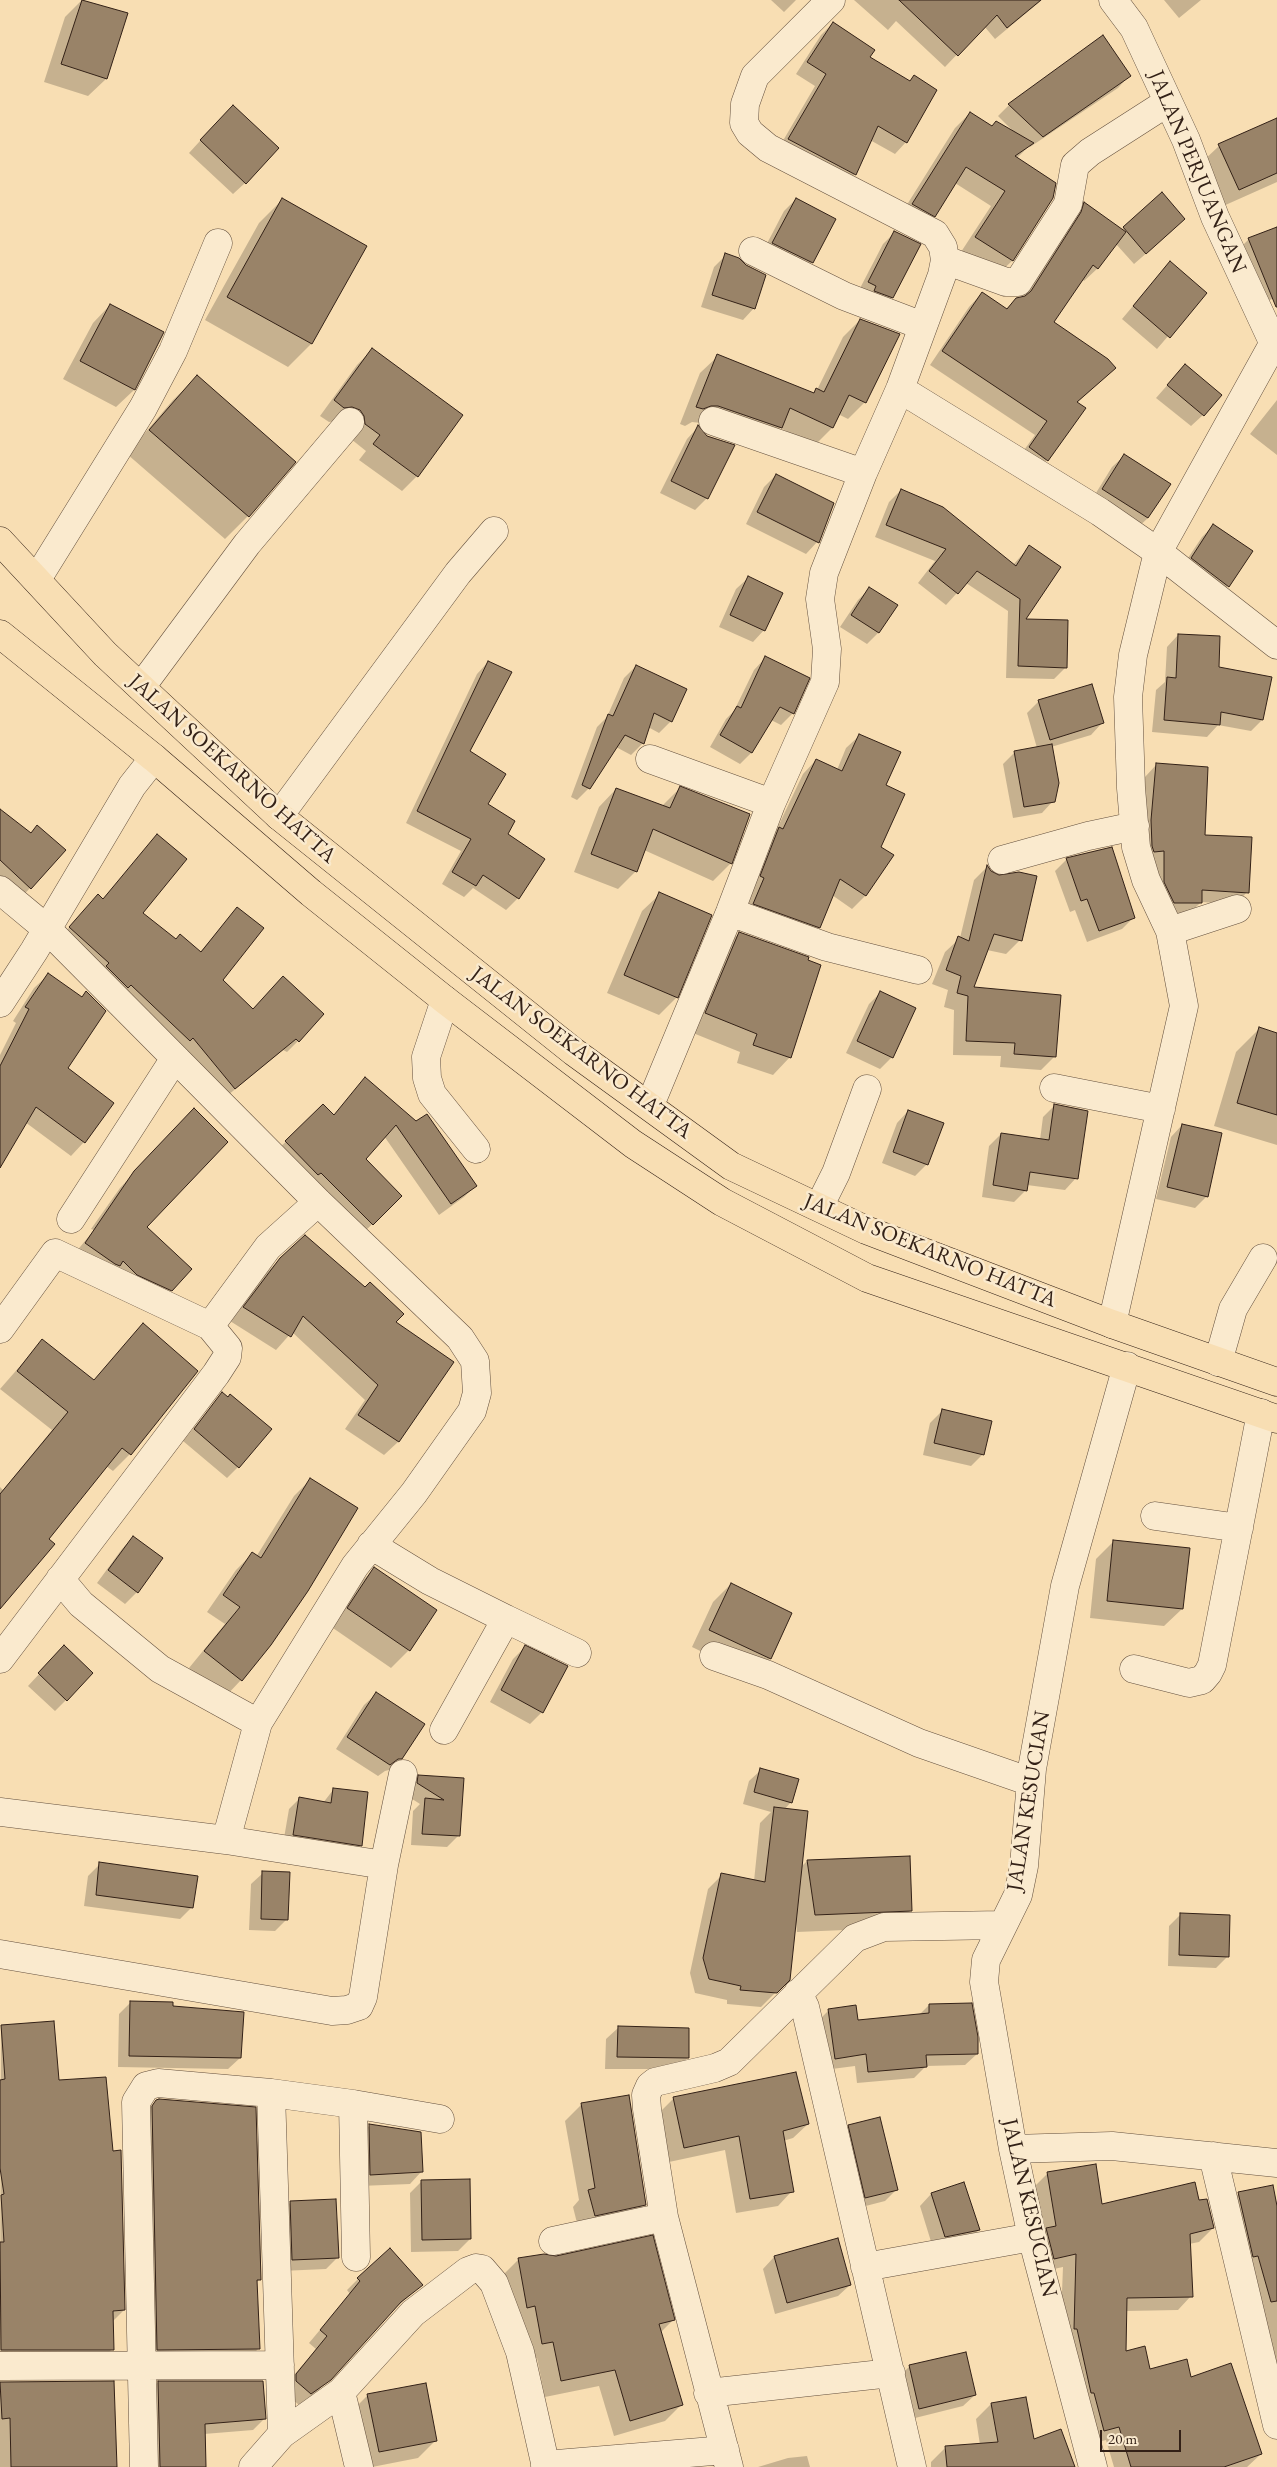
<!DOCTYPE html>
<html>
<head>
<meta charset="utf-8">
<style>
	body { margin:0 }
	#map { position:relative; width:1277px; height:2467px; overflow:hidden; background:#f8deb3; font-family:"EB Garamond",serif }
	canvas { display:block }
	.scale { position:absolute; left:1100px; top:2430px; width:81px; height:22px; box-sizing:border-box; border:2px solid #332117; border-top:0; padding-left:6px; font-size:15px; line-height:18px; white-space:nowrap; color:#332117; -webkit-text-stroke:4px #faeace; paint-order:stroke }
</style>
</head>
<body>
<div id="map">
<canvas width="1277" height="2467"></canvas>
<div class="scale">20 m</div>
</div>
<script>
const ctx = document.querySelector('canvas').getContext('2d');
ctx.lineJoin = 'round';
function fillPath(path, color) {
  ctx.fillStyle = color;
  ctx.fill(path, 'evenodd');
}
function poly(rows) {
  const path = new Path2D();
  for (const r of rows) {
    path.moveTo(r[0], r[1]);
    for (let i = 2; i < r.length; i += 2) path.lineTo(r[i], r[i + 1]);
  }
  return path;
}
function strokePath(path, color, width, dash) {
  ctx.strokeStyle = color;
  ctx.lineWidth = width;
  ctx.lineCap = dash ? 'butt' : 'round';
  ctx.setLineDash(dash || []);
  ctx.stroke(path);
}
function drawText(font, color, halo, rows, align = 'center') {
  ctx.font = font + ' "EB Garamond",serif';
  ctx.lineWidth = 5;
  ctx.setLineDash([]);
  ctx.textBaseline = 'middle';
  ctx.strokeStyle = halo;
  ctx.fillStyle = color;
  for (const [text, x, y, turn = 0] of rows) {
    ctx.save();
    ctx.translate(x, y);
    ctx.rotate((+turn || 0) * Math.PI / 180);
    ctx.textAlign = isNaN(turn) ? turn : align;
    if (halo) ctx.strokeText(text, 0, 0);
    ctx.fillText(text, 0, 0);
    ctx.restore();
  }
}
fillPath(poly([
	[82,0,127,14,106,79,88,96,44,82,65,17],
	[771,0,796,0,784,12],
	[854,0,1042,0,995,39,984,26,945,67,896,21,888,30],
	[1164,0,1201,0,1179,18],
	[833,23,869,58,909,82,914,77,906,142,895,154,870,140,855,174,843,186,777,151,815,86,796,74,821,35],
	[1129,76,1118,88,1030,147,1029,146,1016,159,1052,198,1012,261,997,275,961,252,991,206,955,183,934,216,919,231,898,219,955,128,970,113,991,127,1013,131,998,116,1009,105],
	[221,118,245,183,233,194,189,153],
	[1277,119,1277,182,1221,207,1201,163,1219,146],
	[1161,194,1172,231,1134,264,1116,244,1098,268,1084,281,1082,279,1052,322,1115,368,1077,403,1047,460,1034,474,1016,461,1035,435,930,365,969,307,982,293,1006,309,1016,299,1023,298,1068,227,1071,216,1084,203,1121,230],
	[796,199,812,262,800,274,761,255,784,211],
	[282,200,311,344,288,367,205,320,259,223],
	[1277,228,1277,297,1255,306,1234,254,1249,239],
	[895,232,892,297,880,309,857,294,883,244],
	[726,255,745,266,754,308,743,320,701,307,714,267],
	[1159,275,1205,293,1157,349,1122,319],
	[110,305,162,333,134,390,116,407,63,379,93,323],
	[860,320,865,402,848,419,838,414,832,428,815,445,780,428,764,445,701,423,692,422,685,426,680,424,700,373,718,356,812,394,817,390,843,337],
	[373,349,417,476,402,491,359,460,366,451,351,439,336,421,329,422,320,416,357,365],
	[1185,365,1203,415,1191,426,1156,398],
	[197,377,248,516,225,539,127,454,173,400],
	[1277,400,1277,455,1250,434],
	[698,427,707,498,695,510,660,493,687,439],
	[1124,456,1148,518,1136,529,1091,501,1112,467],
	[776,475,817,542,806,554,746,524,764,487],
	[901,490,1013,565,1029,547,1024,620,1066,667,1054,679,1006,678,1008,611,966,583,946,605,918,583,935,561,875,537,889,502],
	[1214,525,1252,551,1228,586,1216,598,1180,570,1202,537],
	[748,578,764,630,753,642,719,627,736,589],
	[870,588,878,633,867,644,840,627,858,600],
	[1178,635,1262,720,1251,731,1218,725,1207,737,1152,732,1156,690,1165,682,1167,647],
	[765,658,793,713,781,725,771,720,751,753,740,764,710,747,726,719,734,711,754,670],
	[488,662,468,752,486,804,506,834,543,859,518,898,506,910,473,888,464,897,442,884,461,851,406,823,477,674],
	[636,666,671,721,659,733,648,727,643,743,631,755,616,747,589,788,577,800,571,797,597,727,607,717,624,678],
	[1039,701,1102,723,1091,735,1051,747,1053,801,1042,813,1013,818,1003,764,1015,752,1037,748,1027,713],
	[860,735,885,785,879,847,865,896,852,909,832,895,819,927,806,941,741,917,775,833,803,774,816,760,837,770,846,748],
	[1156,765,1203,836,1247,892,1236,904,1201,902,1189,914,1162,914,1140,832,1145,777],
	[680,788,731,863,713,881,644,850,636,871,618,889,574,872,599,807,616,789,662,806],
	[0,811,30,888,19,900,0,883],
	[157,836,141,913,176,940,200,952,237,909,222,981,253,1010,272,990,298,1041,287,1052,283,1050,222,1100,58,940,86,908,102,900],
	[1067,859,1134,917,1122,929,1087,942,1075,910,1070,912,1055,871],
	[987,867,1020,940,1006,954,987,950,972,988,1055,1056,1041,1070,1000,1067,1001,1056,953,1055,954,1010,944,1007,948,990,932,984,945,952,960,938,974,880],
	[660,894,677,997,659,1015,607,993,642,911],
	[739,933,790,1057,773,1075,737,1063,740,1052,688,1031,721,951],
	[48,975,84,1142,71,1156,25,1122,0,1161,0,1055,16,1023,13,1021,34,988],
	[880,993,892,1057,880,1069,846,1053,869,1004],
	[1259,1029,1277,1034,1277,1145,1214,1126,1236,1052],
	[365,1079,475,1186,464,1197,439,1215,384,1136,365,1159,401,1196,360,1236,274,1153,323,1106,333,1116],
	[1055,1105,1076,1178,1065,1190,1027,1185,1026,1190,1014,1202,982,1197,989,1146,1001,1134,1040,1140,1043,1117],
	[908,1111,927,1164,915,1176,882,1163,897,1123],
	[179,1125,145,1227,171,1290,156,1305,71,1258,94,1230,91,1229,120,1188],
	[1182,1125,1207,1196,1195,1208,1156,1199,1171,1137],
	[281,1258,394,1322,452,1362,398,1442,384,1455,345,1429,365,1400,292,1332,276,1350,230,1321,266,1273],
	[143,1325,130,1454,113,1471,106,1466,47,1539,0,1607,0,1487,3,1490,52,1430,0,1389,42,1341,93,1381],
	[222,1394,238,1467,227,1478,183,1441],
	[942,1411,983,1454,971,1466,923,1455,930,1423],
	[310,1480,270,1644,241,1680,225,1697,189,1668,225,1624,207,1612,236,1570,252,1554,256,1557,294,1496],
	[133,1537,137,1592,125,1604,97,1583,122,1549],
	[1114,1541,1182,1609,1164,1626,1090,1618,1096,1559],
	[374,1569,409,1650,391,1668,330,1626,357,1586],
	[731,1584,791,1613,770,1659,752,1676,692,1647,713,1602],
	[525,1647,542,1712,530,1724,490,1702,513,1659],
	[53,1659,66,1700,55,1711,28,1686],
	[376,1694,401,1758,389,1770,385,1771,378,1776,336,1749,364,1705],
	[761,1770,791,1802,784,1810,800,1868,807,1861,911,1910,893,1928,797,1932,796,1922,789,1979,761,2007,727,2004,727,2000,695,1993,690,1973,708,1889,722,1875,754,1881,760,1823,771,1812,743,1804,749,1781],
	[419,1777,462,1779,459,1835,447,1847,411,1845,413,1811,420,1804,406,1795,407,1788],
	[333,1790,361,1845,351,1855,283,1844,289,1809,299,1799,323,1803],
	[100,1864,192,1907,180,1919,84,1906,88,1876],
	[263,1873,287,1919,275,1931,249,1930,251,1884],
	[1181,1914,1228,1956,1216,1968,1168,1966,1169,1926],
	[131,2002,172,2007,240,2058,228,2069,118,2067,119,2014],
	[929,2005,977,2054,965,2065,926,2066,914,2078,857,2083,855,2066,824,2070,817,2022,829,2010,857,2021,919,2015],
	[1,2027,58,2082,124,2310,112,2322,112,2349,100,2362,0,2362],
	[618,2028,688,2058,676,2069,605,2069,606,2039],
	[674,2098,808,2124,793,2138,783,2141,792,2191,778,2206,736,2213,725,2150,669,2162,659,2113],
	[156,2101,260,2279,256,2283,258,2349,246,2362,145,2362,143,2114],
	[581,2105,645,2204,629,2220,579,2231,573,2207,579,2200,565,2121],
	[369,2126,421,2172,410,2184,359,2186,358,2137],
	[849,2126,897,2189,885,2201,854,2209,837,2137],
	[1048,2173,1101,2206,1198,2202,1213,2228,1199,2242,1189,2244,1191,2296,1178,2310,1126,2311,1124,2352,1150,2370,1191,2379,1261,2454,1247,2467,1114,2467,1106,2440,1090,2444,1060,2342,1063,2267,1040,2272,1034,2187],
	[422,2181,470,2239,458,2251,411,2252,410,2193],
	[963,2183,979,2230,967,2242,933,2248,920,2206,931,2194],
	[1272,2187,1277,2204,1277,2367,1223,2209,1238,2194],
	[291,2202,338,2257,326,2269,281,2271,279,2214],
	[837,2240,850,2285,838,2296,775,2314,763,2269,774,2257],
	[518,2260,673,2320,660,2333,681,2405,665,2421,614,2436,599,2386,545,2397,537,2358,526,2360,502,2276],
	[358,2279,422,2285,392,2311,317,2392,299,2405,285,2393,284,2387,316,2349,309,2343,350,2294,347,2290],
	[965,2353,975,2395,963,2406,907,2420,897,2378,909,2367],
	[113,2382,115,2467,0,2467,0,2383],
	[158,2382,265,2418,253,2430,204,2434,204,2467,147,2467,146,2394],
	[368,2395,436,2440,418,2458,372,2467,350,2413],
	[991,2404,1033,2440,1070,2467,931,2467,931,2462,946,2447,980,2445,976,2419],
	[807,2456,810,2467,758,2467,788,2458]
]), '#0003');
const building = poly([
	[82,0,128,13,107,79,61,64,82,0],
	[899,0,1041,0,1007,28,997,15,958,56,899,0],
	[833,22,875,50,870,57,910,81,914,75,937,90,907,143,878,126,856,175,788,139,826,74,807,62,833,22],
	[1103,35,1131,76,1043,137,1008,104,1103,35],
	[233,105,279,148,246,184,200,140,233,105],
	[970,112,992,126,996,121,1034,143,1015,156,1056,183,1053,198,1013,261,975,237,1005,191,966,167,935,217,912,204,970,112],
	[1277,118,1277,173,1239,190,1218,144,1277,118],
	[1162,192,1185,219,1146,254,1123,227,1162,192],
	[282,198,367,246,312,344,227,297,282,198],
	[796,198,836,219,813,263,772,243,796,198],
	[1084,202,1126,232,1098,269,1093,265,1054,322,1108,359,1116,368,1077,402,1086,408,1048,461,1029,447,1047,421,942,351,982,292,1007,309,1016,298,1025,296,1031,291,1081,212,1084,202],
	[1277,227,1277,307,1276,307,1248,238,1277,227],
	[894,231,921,244,893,298,874,291,876,286,868,282,894,231],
	[725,253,739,258,746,265,766,275,755,309,712,295,725,253],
	[1170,261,1207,293,1170,338,1133,306,1170,261],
	[110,304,164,332,135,390,80,361,110,304],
	[860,319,900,334,866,403,849,395,833,428,790,408,782,428,718,406,711,406,703,409,696,407,717,354,814,393,816,388,824,392,860,319],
	[372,348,463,415,418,477,373,444,380,435,365,424,364,416,360,410,352,407,344,408,334,400,372,348],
	[1185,364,1222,395,1204,416,1167,385,1185,364],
	[197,375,296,462,249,517,149,430,197,375],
	[698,425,707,436,735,445,708,499,671,481,698,425],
	[1124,454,1171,484,1148,518,1102,489,1124,454],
	[776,474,834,503,819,543,757,512,776,474],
	[901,489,943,507,1016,566,1029,545,1061,567,1026,619,1068,620,1067,668,1018,666,1020,599,977,571,958,594,929,571,946,549,886,525,901,489],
	[1213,524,1253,551,1229,587,1191,558,1213,524],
	[748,576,783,593,765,631,730,615,748,576],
	[869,587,898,605,879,633,851,615,869,587],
	[1178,634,1220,636,1219,667,1272,677,1263,720,1221,712,1220,725,1164,720,1167,677,1176,678,1178,634],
	[765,656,810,678,794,714,780,707,752,753,720,735,737,706,741,708,765,656],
	[488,661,512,672,470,751,506,774,488,804,515,821,508,834,545,859,519,899,483,875,476,886,452,872,471,839,417,811,488,661],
	[636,665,687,689,672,722,654,713,644,744,625,735,590,789,582,785,608,714,613,716,636,665],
	[1092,684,1104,723,1050,740,1038,700,1092,684],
	[859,734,901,752,886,785,905,794,881,847,894,855,866,896,840,879,820,928,753,904,764,878,760,876,779,827,783,829,816,759,842,771,859,734],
	[1052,744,1059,783,1055,802,1024,807,1014,751,1052,744],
	[1156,763,1208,767,1205,835,1252,837,1249,893,1202,890,1202,903,1174,903,1164,882,1164,851,1154,852,1152,846,1151,820,1156,763],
	[680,786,750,814,732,864,653,829,637,872,591,854,616,788,670,808,680,786],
	[0,809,31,833,37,825,66,850,31,889,0,860,0,809],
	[157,834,187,859,143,913,176,939,180,934,201,952,237,907,264,928,223,980,253,1009,283,976,324,1014,299,1042,296,1039,235,1089,193,1038,190,1041,131,985,128,988,106,966,109,963,69,927,98,894,103,899,157,834],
	[1112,847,1135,918,1099,931,1087,899,1081,901,1066,858,1112,847],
	[987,865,991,871,999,875,1019,872,1037,876,1022,941,994,934,974,987,1061,995,1056,1057,1014,1054,1015,1043,966,1041,968,996,957,993,961,976,946,970,958,936,969,941,987,865],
	[659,892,712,915,678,998,624,975,659,892],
	[739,932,809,957,808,960,821,965,791,1058,753,1045,757,1034,705,1013,739,932],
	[48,973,82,997,86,991,106,1011,68,1068,114,1103,85,1143,36,1107,0,1168,0,1066,29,1009,25,1007,48,973],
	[880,991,916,1008,893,1058,857,1041,880,991],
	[1259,1027,1277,1033,1277,1115,1237,1103,1259,1027],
	[365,1077,416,1121,427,1114,477,1186,451,1204,396,1125,366,1159,402,1196,373,1225,321,1173,318,1175,285,1141,323,1104,334,1115,365,1077],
	[1054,1104,1088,1111,1078,1179,1030,1172,1027,1191,993,1185,1001,1133,1049,1140,1054,1104],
	[194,1108,228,1142,147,1227,192,1269,172,1291,137,1275,123,1261,120,1266,115,1264,85,1243,134,1171,194,1108],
	[908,1110,944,1123,928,1165,893,1152,908,1110],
	[1182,1124,1222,1133,1208,1197,1167,1187,1182,1124],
	[305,1235,365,1287,370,1282,404,1314,396,1322,454,1362,399,1442,358,1415,378,1385,303,1316,291,1337,243,1307,280,1258,305,1235],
	[143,1323,198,1371,131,1455,122,1448,49,1539,55,1544,0,1609,0,1494,68,1412,17,1371,42,1339,94,1380,143,1323],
	[222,1392,228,1397,230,1394,272,1429,239,1468,194,1429,222,1392],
	[942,1409,992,1421,984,1455,934,1443,942,1409],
	[310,1478,358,1508,308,1591,271,1645,242,1681,204,1651,240,1607,223,1595,252,1552,261,1558,310,1478],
	[133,1536,163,1558,138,1593,108,1570,133,1536],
	[1113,1540,1190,1548,1183,1609,1107,1601,1113,1540],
	[374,1567,437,1610,410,1651,347,1608,374,1567],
	[731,1583,792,1613,771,1659,709,1630,731,1583],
	[64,1645,93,1673,67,1701,38,1673,64,1645],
	[525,1645,568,1666,543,1713,501,1690,525,1645],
	[376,1692,425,1724,402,1759,398,1759,390,1765,347,1737,376,1692],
	[760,1768,799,1779,792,1803,754,1792,760,1768],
	[418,1775,464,1778,460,1836,422,1834,425,1798,444,1800,417,1783,418,1775],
	[333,1788,368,1792,362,1846,293,1835,299,1797,331,1803,333,1788],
	[774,1807,808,1811,790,1980,777,1993,740,1990,741,1986,709,1979,703,1958,721,1873,765,1882,774,1807],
	[910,1856,912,1911,815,1915,807,1860,910,1856],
	[99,1862,198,1876,193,1908,96,1895,99,1862],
	[262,1871,290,1872,288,1920,261,1919,262,1871],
	[1180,1913,1230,1915,1229,1957,1179,1955,1180,1913],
	[130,2001,173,2002,173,2006,244,2012,241,2058,129,2056,130,2001],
	[972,2003,978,2037,978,2054,926,2055,927,2067,868,2072,866,2054,835,2059,828,2009,856,2005,858,2020,929,2013,929,2004,972,2003],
	[54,2021,59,2080,106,2077,113,2151,121,2150,125,2310,113,2311,114,2350,1,2350,0,2242,4,2242,1,2195,4,2194,0,2168,0,2080,5,2079,1,2025,54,2021],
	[618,2026,689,2028,689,2058,617,2057,618,2026],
	[796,2072,809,2124,783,2131,794,2192,750,2199,739,2136,684,2148,673,2097,796,2072],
	[629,2095,646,2205,595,2216,588,2190,595,2188,581,2103,629,2095],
	[159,2099,256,2107,261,2280,257,2280,260,2349,157,2350,152,2106,156,2100,159,2099],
	[880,2117,898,2190,865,2198,848,2125,880,2117],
	[369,2124,421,2132,423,2172,370,2175,369,2124],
	[1096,2164,1102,2204,1195,2182,1199,2200,1207,2199,1214,2228,1190,2234,1193,2297,1127,2298,1126,2351,1145,2346,1150,2369,1187,2359,1191,2377,1231,2363,1262,2454,1224,2467,1131,2467,1119,2427,1104,2431,1094,2393,1091,2393,1077,2329,1074,2329,1076,2254,1054,2259,1046,2228,1056,2226,1047,2172,1096,2164],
	[470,2179,471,2239,422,2240,421,2180,470,2179],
	[964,2182,980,2230,945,2237,931,2193,964,2182],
	[1273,2185,1277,2206,1277,2301,1271,2302,1258,2256,1253,2257,1238,2192,1273,2185],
	[336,2199,339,2258,292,2260,290,2201,336,2199],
	[653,2235,675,2320,659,2324,683,2405,630,2421,615,2370,561,2381,553,2342,542,2344,535,2306,527,2308,518,2258,544,2254,556,2256,653,2235],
	[838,2238,851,2285,787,2303,774,2256,838,2238],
	[390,2248,423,2285,401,2302,331,2380,311,2394,296,2381,296,2374,327,2336,320,2330,360,2281,357,2278,390,2248],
	[966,2352,976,2395,919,2409,909,2365,966,2352],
	[114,2381,117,2467,11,2467,10,2418,2,2419,0,2382,114,2381],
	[158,2381,263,2381,266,2419,205,2424,206,2467,160,2467,158,2381],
	[426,2383,437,2441,379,2452,367,2394,426,2383],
	[1026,2397,1034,2439,1061,2429,1075,2467,947,2467,945,2446,998,2442,991,2403,1026,2397]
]);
fillPath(building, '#998368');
strokePath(building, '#332117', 1);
const minor = poly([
	[1113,0,1134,28,1186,140,1215,217,1273,342,1277,345],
	[753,251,844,296,923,326],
	[945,260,1006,282,1018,282,1068,204,1075,165,1090,152,1168,102],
	[900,389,1100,512,1158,552,1277,645],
	[713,421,863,473],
	[37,579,143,408,173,351,218,243],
	[141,687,247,544,350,422],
	[650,759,771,803],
	[279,816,458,573,494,531],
	[1002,860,1088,836,1135,826],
	[0,890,47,929,318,1202,460,1338,475,1361,477,1393,472,1411,414,1493,355,1566,258,1723,226,1840],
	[730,912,827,947,918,970],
	[1170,931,1237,909],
	[445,1000,426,1057,427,1078,432,1094,476,1149],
	[0,1003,34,951,132,786,154,758],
	[1054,1088,1161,1109],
	[650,1105,730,912,771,804,825,682,827,649,820,599,824,573,863,473,900,389,942,275,945,260,943,247,935,234,768,148,750,133,744,123,745,104,755,76,831,0],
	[819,1207,836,1173,867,1089],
	[71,1219,175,1058],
	[1112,1324,1184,1006,1170,931,1146,880,1136,847,1131,788,1128,697,1133,655,1158,552,1277,337],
	[210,1326,268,1247,318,1202],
	[0,1329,55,1253,210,1326,228,1348,227,1357,216,1374,0,1659],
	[1218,1362,1233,1309,1263,1258],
	[1155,1516,1239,1528],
	[371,1545,430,1581,506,1619,444,1730],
	[60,1579,81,1604,160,1669,258,1723],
	[506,1619,577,1653],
	[714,1656,768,1675,919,1743,1031,1782],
	[1134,1669,1189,1683,1202,1680,1208,1673,1212,1665,1261,1413],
	[0,1812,226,1840,384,1865],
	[0,1954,332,2011,347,2010,359,2006,363,1997,384,1865,403,1774],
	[798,1993,805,2007,912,2467],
	[271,2093,282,2434],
	[353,2104,440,2119],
	[1013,2149,1112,2146,1277,2163],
	[1213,2156,1277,2425],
	[553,2241,664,2217],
	[865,2267,1032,2237],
	[0,2366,280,2365],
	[341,2392,359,2467],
	[708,2393,891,2373],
	[545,2465,725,2450],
	[144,2467,136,2102,146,2086,158,2083,271,2093,353,2104,356,2257],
	[253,2467,282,2434,341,2392,413,2313,468,2271,476,2268,482,2269,494,2283,520,2352,546,2467],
	[729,2467,664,2217,647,2109,646,2095,650,2086,655,2082,715,2068,729,2062,855,1938,884,1927,1002,1925],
	[1093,2467,1032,2237,1013,2149,984,1982,986,1960,1018,1895,1024,1866,1032,1769,1065,1586,1127,1366]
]);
const highway = poly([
	[0,541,105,654,279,816,574,1052,731,1166,866,1230,1112,1324,1277,1382],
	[0,634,154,758,311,893,445,1000,633,1144,722,1202,867,1278,1277,1419]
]);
strokePath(minor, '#64503e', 29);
strokePath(highway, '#332117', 29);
strokePath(minor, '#faeace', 28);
strokePath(highway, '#f8deb3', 28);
drawText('22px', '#332117', '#faeace', [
	["JALAN PERJUANGAN",1197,172,67],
	["JALAN SOEKARNO HATTA",232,769,42],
	["JALAN SOEKARNO HATTA",581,1053,37],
	["JALAN SOEKARNO HATTA",930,1251,22],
	["JALAN KESUCIAN",1029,1801,-81],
	["JALAN KESUCIAN",1029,2208,77]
]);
</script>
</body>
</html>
